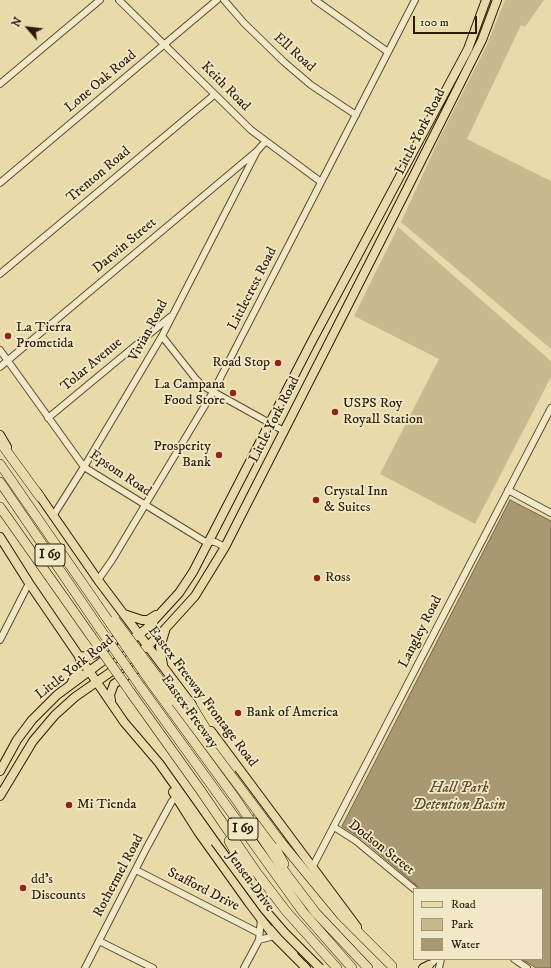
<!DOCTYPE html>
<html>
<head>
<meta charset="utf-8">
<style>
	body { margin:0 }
	#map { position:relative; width:551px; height:968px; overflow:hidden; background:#e9dba9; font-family:"IM FELL DW Pica",serif }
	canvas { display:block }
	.legend { position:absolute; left:413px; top:888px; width:130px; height:72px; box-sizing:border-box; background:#f1e8c7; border:1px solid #a1967a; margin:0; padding:5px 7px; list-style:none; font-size:12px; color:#2a1a06 }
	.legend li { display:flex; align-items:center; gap:8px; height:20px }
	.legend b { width:20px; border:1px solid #a1967a }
	.north { position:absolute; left:8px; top:8px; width:40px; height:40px; -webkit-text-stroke:3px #f1e8c7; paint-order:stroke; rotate:298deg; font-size:11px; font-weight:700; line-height:16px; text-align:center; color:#2a1a06 }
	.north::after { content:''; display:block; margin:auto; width:14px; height:18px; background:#2a1a06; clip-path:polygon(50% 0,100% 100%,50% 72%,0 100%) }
	.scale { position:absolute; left:413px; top:16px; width:64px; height:18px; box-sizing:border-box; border:2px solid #2a1a06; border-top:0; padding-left:5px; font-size:12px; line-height:14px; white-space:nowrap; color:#2a1a06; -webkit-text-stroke:3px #f1e8c7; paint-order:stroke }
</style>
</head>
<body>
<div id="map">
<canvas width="551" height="968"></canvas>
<ul class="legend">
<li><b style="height:5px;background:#e9dba9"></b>Road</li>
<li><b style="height:11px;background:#c9ba8d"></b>Park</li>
<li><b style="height:11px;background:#a89972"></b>Water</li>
</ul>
<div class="north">N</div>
<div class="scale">100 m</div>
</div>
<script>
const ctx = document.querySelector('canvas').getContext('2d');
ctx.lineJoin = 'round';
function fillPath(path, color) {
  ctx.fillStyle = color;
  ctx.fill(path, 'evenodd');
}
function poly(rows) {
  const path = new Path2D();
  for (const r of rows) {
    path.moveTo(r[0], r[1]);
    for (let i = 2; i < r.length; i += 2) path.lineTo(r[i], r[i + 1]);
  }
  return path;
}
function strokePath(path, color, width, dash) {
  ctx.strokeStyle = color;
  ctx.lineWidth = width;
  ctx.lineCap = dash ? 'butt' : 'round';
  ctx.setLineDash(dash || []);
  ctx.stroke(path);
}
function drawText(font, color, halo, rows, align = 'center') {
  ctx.font = font + ' "IM FELL DW Pica",serif';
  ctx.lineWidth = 3.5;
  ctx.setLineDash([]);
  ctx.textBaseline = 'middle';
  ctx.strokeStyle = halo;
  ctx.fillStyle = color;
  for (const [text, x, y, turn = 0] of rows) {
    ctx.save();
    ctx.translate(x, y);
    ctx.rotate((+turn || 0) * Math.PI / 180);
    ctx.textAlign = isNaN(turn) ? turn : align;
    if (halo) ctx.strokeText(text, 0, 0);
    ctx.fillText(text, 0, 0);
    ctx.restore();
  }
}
fillPath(poly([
	[505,0,544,0,525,27,521,25,467,139,551,181,551,349,401,222,440,137,486,47],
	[398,227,551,361,551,377,475,524,380,474,439,359,354,316]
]), '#c9ba8d');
const water = poly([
	[510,500,551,521,551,968,536,968,522,959,542,959,542,889,421,889,363,840,342,826,510,500]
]);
fillPath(water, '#a89972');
strokePath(water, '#766647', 1);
const minor = poly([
	[119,0,251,130,321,182],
	[224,0,244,23,284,62,311,85,356,115],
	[315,0,388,52],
	[0,84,100,0],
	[0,183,217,0],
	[0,274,214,95],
	[162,336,195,378,203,386,284,431],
	[0,350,84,467,204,541,215,542,225,547],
	[0,367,257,151,265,142],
	[48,418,170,317],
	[508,490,551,513],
	[53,516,87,462,162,336,257,151],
	[98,580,112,560,213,392,415,0],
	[0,640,29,583],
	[334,827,356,841,414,889],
	[313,866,551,408],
	[136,870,259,933],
	[259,940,274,936],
	[99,941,153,968],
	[514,959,527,968],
	[85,968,146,849,172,801,177,797],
	[244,968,259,940,261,918],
	[427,968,436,959],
	[439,968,441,959]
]);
const major = poly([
	[0,435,7,447],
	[37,492,98,580,192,705],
	[0,537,29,583,124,722,159,763,215,842],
	[124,614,142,620,148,620,156,615],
	[79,657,92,655,104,649,123,633],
	[163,665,160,647,165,631],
	[72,682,78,671,81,659],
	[111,701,110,695,114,684,144,664],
	[211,731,357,927],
	[0,771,17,740,32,720,57,695,146,629,179,593,193,572,312,341,468,49,486,0],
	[173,792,199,833,249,903,274,936,306,968],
	[0,796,33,741,55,715,75,697,148,646,165,629,195,596,225,547,403,197,482,40,497,0],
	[423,968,429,965]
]);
const highway = poly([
	[0,442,40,497],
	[0,464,110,623],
	[0,482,100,629],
	[0,507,91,636],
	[156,675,176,702],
	[149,680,235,798,287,875,316,913,368,968],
	[140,686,303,912,352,968],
	[131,693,201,791,257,873,286,911,337,968],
	[189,701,231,770],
	[258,817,284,864],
	[229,841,263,903],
	[280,841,341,915,392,966],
	[276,925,293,954]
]);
strokePath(minor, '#5a4a2f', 8);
strokePath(major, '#2a1a06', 10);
strokePath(highway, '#2a1a06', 10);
strokePath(minor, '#f1e8c7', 6);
strokePath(major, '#e9dba9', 8);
strokePath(highway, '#e9dba9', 9);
const majorBridge = poly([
	[215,842,265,910,285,933,320,968]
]);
const highwayBridge = poly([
	[115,620,156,675],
	[110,623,149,680],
	[100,629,140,686],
	[91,636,131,693],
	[176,702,280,841]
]);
strokePath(majorBridge, '#2a1a06', 10, []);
strokePath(highwayBridge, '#2a1a06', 10, []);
strokePath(majorBridge, '#e9dba9', 8);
strokePath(highwayBridge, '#e9dba9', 9);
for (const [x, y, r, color] of [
	[8,336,4,"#8f2418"],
	[278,363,4,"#8f2418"],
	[233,393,4,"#8f2418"],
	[335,412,4,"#8f2418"],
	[219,455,4,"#8f2418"],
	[316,500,4,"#8f2418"],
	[317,578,4,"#8f2418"],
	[238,713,4,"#8f2418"],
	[69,805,4,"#8f2418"],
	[23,888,4,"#8f2418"]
]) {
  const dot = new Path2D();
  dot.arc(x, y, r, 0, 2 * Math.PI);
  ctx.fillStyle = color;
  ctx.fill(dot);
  strokePath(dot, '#f1e8c7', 1.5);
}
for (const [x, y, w] of [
	[50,555,30],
	[243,829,30]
]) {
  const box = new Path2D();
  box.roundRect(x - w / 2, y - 11, w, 22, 3);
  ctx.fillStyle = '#f1e8c7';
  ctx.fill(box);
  strokePath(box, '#2a1a06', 1);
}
drawText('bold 13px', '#2a1a06', null, [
	["I 69",50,555],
	["I 69",243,829]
]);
drawText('14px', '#2a1a06', '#f1e8c7', [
	["Ell Road",294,53,42],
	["Lone Oak Road",101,82,-40],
	["Keith Road",225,87,45],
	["Little York Road",421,132,-63],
	["Trenton Road",99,175,-40],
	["Darwin Street",125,246,-40],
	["Littlecrest Road",253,289,-63],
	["Vivian Road",149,331,-62],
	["Tolar Avenue",92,365,-40],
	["Little York Road",275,420,-63],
	["Epsom Road",120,474,34],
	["Langley Road",421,632,-63],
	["Little York Road",75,668,-38],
	["Eastex Freeway Frontage Road",202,697,53],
	["Eastex Freeway",189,712,54],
	["Dodson Street",381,848,38],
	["Rothermel Road",119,876,-62],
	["Jensen Drive",250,882,54],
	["Stafford Drive",203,890,27]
]);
drawText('14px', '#2a1a06', '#f1e8c7', [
	["La Tierra",16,328],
	["Prometida",16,344],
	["Road Stop",270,363,"right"],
	["La Campana",225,385,"right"],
	["Food Store",225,401,"right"],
	["USPS Roy",343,404],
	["Royall Station",343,420],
	["Prosperity",211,447,"right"],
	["Bank",211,463,"right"],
	["Crystal Inn",324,492],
	["& Suites",324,508],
	["Ross",325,578],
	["Bank of America",246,713],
	["Mi Tienda",77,805],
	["dd's",31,880],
	["Discounts",31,896]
], 'left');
drawText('italic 15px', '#5c4d31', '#f1e8c7', [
	["Hall Park",459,789],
	["Detention Basin",459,806]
]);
</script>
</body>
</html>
